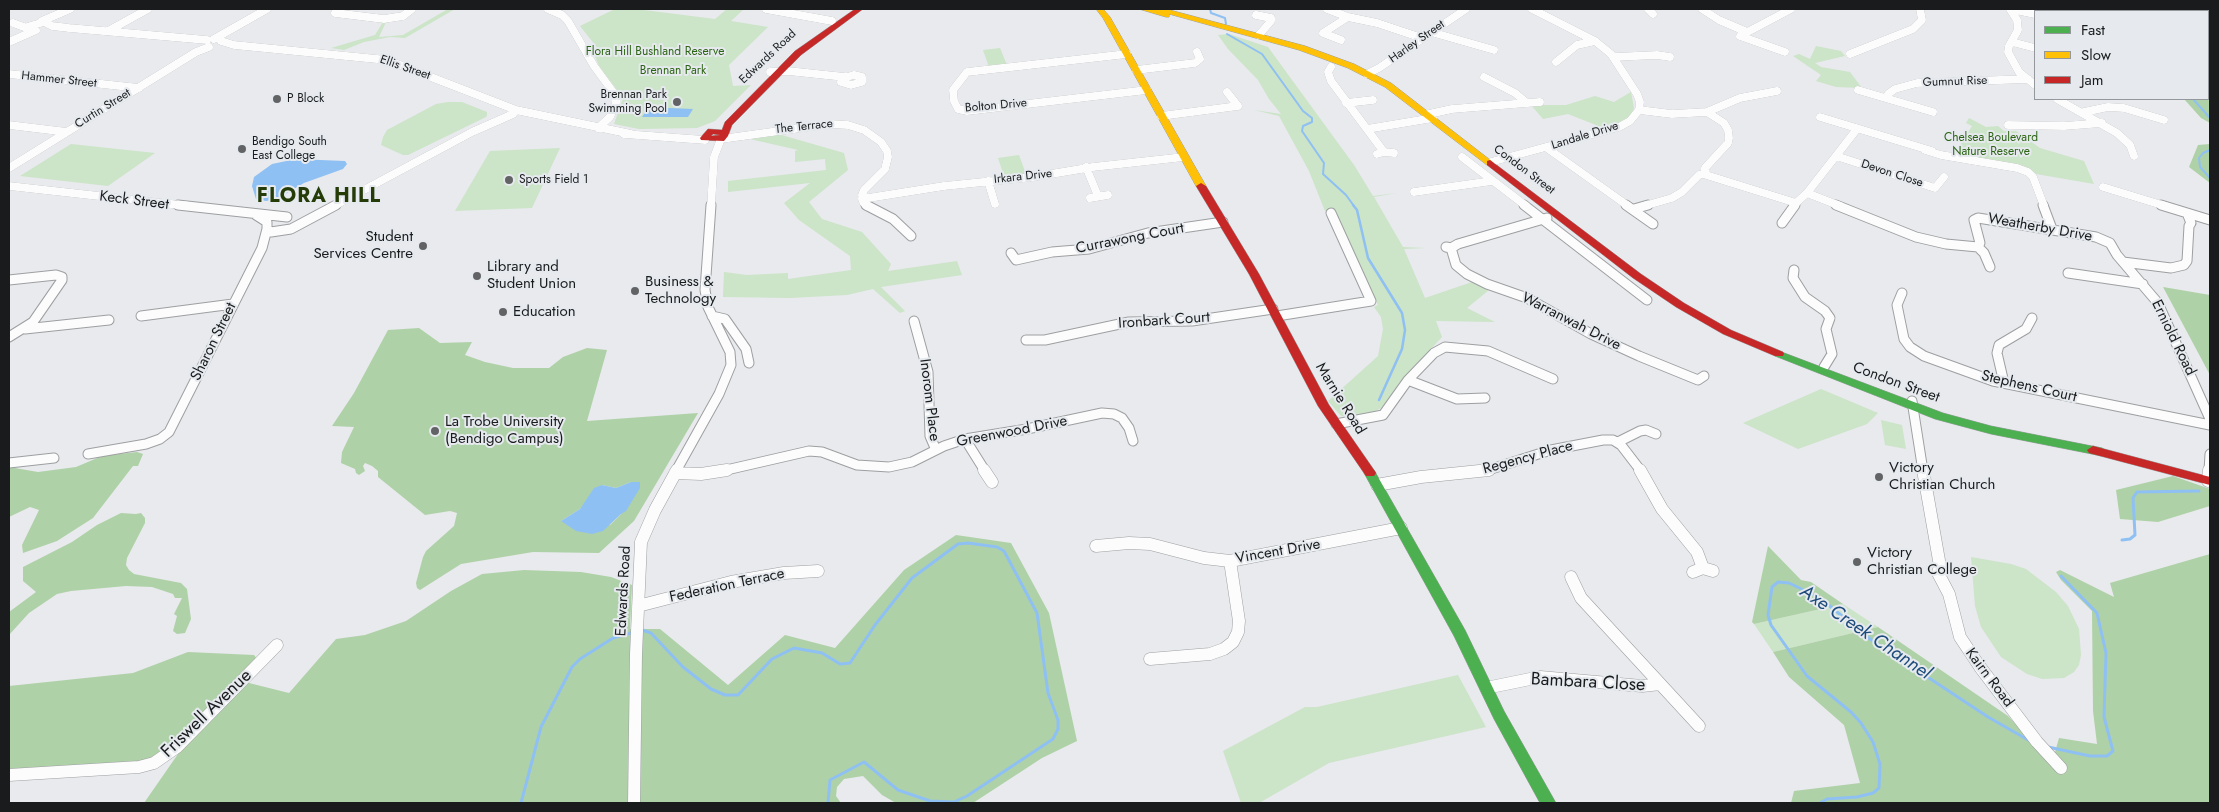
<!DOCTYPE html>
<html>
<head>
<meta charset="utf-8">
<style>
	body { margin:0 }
	#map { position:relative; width:2219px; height:812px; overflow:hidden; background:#e8eaed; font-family:Jost,sans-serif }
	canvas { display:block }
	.frame { position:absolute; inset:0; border:10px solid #191b1c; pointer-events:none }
	.legend { position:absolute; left:2034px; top:10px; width:175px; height:90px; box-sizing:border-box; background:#e6eaef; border:1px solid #94979b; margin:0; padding:6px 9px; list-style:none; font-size:15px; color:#191b1c }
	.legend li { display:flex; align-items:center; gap:10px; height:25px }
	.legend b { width:25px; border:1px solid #94979b }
</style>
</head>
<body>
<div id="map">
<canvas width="2219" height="812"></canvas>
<div class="frame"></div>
<ul class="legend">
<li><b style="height:6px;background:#4caf50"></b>Fast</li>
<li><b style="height:6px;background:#ffc107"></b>Slow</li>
<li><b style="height:6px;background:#c62828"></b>Jam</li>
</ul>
</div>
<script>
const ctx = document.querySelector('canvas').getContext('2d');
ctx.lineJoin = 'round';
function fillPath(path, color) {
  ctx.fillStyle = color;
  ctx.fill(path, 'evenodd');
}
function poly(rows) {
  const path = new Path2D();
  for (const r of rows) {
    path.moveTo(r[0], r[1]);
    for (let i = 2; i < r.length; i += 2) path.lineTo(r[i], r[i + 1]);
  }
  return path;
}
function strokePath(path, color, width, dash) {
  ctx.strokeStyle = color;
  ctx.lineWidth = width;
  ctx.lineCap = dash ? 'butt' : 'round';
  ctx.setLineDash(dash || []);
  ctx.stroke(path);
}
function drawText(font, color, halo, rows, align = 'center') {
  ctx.font = font + ' Jost,sans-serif';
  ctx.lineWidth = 4;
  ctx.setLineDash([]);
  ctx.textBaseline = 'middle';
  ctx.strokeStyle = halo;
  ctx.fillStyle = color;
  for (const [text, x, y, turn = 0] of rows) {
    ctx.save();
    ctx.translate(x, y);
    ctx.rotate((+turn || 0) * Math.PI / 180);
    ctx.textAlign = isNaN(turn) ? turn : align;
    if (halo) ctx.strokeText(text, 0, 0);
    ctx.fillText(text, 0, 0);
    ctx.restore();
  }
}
fillPath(poly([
	[448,9,455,9,405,38,390,37,364,42,344,50,331,48,375,35,383,22,386,22,379,37,403,35],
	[615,9,636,9,715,19,727,9,744,9,731,21,768,27,729,65,733,86,751,85,715,121,697,128,639,129,614,124,623,98,599,66,594,54,594,52,599,50,580,26],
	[1229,34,1268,47,1354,165,1373,196,1397,193,1374,197,1403,247,1426,248,1404,249,1425,298,1472,282,1489,290,1467,308,1495,322,1436,321,1442,337,1399,383,1387,404,1373,413,1350,417,1341,416,1328,401,1378,356,1383,329,1381,317,1374,307,1378,305,1361,274,1334,211,1325,211,1309,171,1279,116,1254,110,1281,114,1269,99,1258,80,1228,49,1218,35],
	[1816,46,1841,51,1845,56,1815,63,1821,67,1850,72,1862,88,1836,87,1816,81,1821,75,1793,56,1799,54,1810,59],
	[1000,48,1007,65,989,67,983,50],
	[1631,92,1634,108,1631,116,1625,121,1606,129,1568,114,1543,119,1531,105,1566,105,1595,96,1614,102],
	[448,102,462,102,487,112,487,115,486,117,408,155,403,155,381,145,383,137,387,130,436,104],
	[1969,118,1986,127,1998,126,2004,131,2016,131,2040,148,2084,161,2094,184,2036,174,2032,171,1954,155,1972,126,1966,123],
	[778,134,844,153,848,170,809,202,822,219,862,232,891,264,888,271,957,261,962,275,881,287,905,311,900,313,873,289,847,295,790,298,723,297,724,272,747,275,788,273,788,279,851,270,850,256,799,220,784,203,810,183,728,192,728,181,826,170,825,159,795,162,795,151,798,150,750,139],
	[71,144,155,153,108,186,20,176],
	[560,148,532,208,455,211,490,151],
	[1019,155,1026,174,1004,176,998,158],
	[1821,389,1878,413,1867,424,1798,449,1743,423],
	[1881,420,1902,425,1906,449,1885,445],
	[1971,557,2011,564,2026,569,2056,592,2068,606,2079,629,2081,655,2079,665,2074,672,2064,678,2042,679,2027,674,2001,657,1981,627,1975,606],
	[1843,604,1878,627,1773,652,1754,624],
	[1458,675,1486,727,1329,763,1259,803,1241,803,1223,751,1305,707,1317,707]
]), '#cce4c7');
fillPath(poly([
	[2151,9,2210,9,2210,123,2201,118,2184,99,2208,99,2208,11,2153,11],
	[2210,144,2210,183,2189,167,2198,145],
	[2163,287,2210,295,2210,375],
	[419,328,440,343,472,342,465,355,485,362,513,368,549,368,563,357,587,348,607,350,587,421,698,413,634,521,599,553,533,552,461,564,420,590,417,588,416,583,423,557,426,551,454,526,457,513,450,511,425,515,378,477,378,471,372,466,365,463,363,466,365,471,359,475,356,473,355,469,341,463,342,452,354,427,332,426,354,393,388,330],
	[631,482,621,514,610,525,561,521,580,509,602,485,616,488],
	[137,452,143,454,138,466,133,466,93,518,57,541,23,553,22,545,39,510,30,507,9,517,9,467,38,472,76,467,102,456],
	[2173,476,2210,489,2210,506,2158,522,2120,519,2116,490],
	[121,513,136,514,141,513,145,518,145,523,127,558,126,565,129,570,134,574,181,583,187,589,191,619,185,633,177,634,173,631,177,616,174,614,182,598,175,598,173,594,152,587,126,586,71,591,57,594,29,613,9,635,9,612,36,592,23,581,23,567,72,542,97,525],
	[956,535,1011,543,1049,613,1077,741,1042,758,973,803,896,803,882,795,863,776,844,779,837,787,836,796,841,803,144,803,178,754,245,682,289,693,336,639,365,635,406,621,451,591,482,574,524,570,581,572,611,577,632,585,630,629,660,629,728,685,785,635,835,648,904,570],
	[1768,546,1801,580,1811,582,1843,604,1754,624,1752,622],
	[2210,554,2210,803,1791,803,1794,791,1860,783,1844,725,1789,677,1773,652,1878,627,2008,716,2040,750,2053,759,2059,738,2097,744,2093,711,2092,611,2061,580,2056,572,2060,570,2114,597,2110,583],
	[188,652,254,655,257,659,158,756,143,762,9,770,9,686,133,673]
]), '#afd1a7');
fillPath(poly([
	[649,107,669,108,693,109,688,117,642,117],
	[296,159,345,161,347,164,343,169,304,183,277,199,266,201,256,199,252,186,254,177,272,164],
	[631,482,640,482,640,488,626,511,621,514,603,531,592,534,576,531,561,521,580,509,594,488,602,485,616,488]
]), '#8fc0f3');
strokePath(poly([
	[1210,9,1211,13,1225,18,1226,24],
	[2161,9,2164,11],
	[1227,34,1262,54,1303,111,1312,118,1312,122,1303,126,1302,131,1324,163,1323,174,1346,195,1354,206],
	[2208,74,2208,78],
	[2193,99,2210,118],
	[2210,150,2203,153,2199,158,2200,167,2210,178]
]), '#8fc0f3', 2);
strokePath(poly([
	[1353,205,1357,210,1368,258,1402,313,1405,330,1402,349,1379,400]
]), '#8fc0f3', 2.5);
strokePath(poly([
	[2122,540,2130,539,2135,535,2133,498,2137,492,2199,491],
	[642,630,651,633,683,667,711,689,725,695,738,695,772,659,794,648,822,653,840,664,850,663,875,625,912,578,958,544,968,543,997,547,1004,551,1037,613,1048,693,1058,720,1058,729,1053,739,967,796,954,802,930,801,898,790,864,762,830,780,828,803],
	[2048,747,2090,756,2107,756,2113,751,2104,717,2106,653,2097,613,2061,576],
	[521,803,541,727,572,667,580,659,613,638,631,633],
	[1820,803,1827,799,1857,797,1873,793,1879,788,1880,764,1873,742,1861,723,1851,712,1807,676,1771,625,1768,615,1772,587,1778,582,1789,583,1820,598,1870,639,1988,717,2030,741]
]), '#8fc0f3', 3);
const streetFar2 = poly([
	[339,9,335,13,384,19,403,16,412,9],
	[548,9,562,15,568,21,594,66,616,96,616,103,610,117,598,128],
	[766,9,832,21],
	[1327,9,1348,17],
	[1648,9,1653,14],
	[1702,9,1719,20,1747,32],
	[2010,9,2017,20,2018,30,2009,46,2008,52,2019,72,2035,85],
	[2011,9,2035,14],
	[1256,15,1271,18,1271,21,1259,35],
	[42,21,70,9],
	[13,23,32,30],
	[27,27,44,22,52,26,69,28,207,40],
	[108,31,148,9],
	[1431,32,1494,50],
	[214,39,267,9],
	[1341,40,1323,33,1348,17,1377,23,1422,38],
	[221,41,234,45,387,60,516,110,631,134],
	[9,42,36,30],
	[2012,42,2035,48],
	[1785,52,1740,36,1791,9],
	[1127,54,967,72,953,90,954,101,958,109,967,111,1147,90],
	[1850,54,1913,29,1922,20,1920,9],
	[1614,57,1657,55,1670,57],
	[1556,62,1577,45,1595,41],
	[1331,67,1328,72,1331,81,1384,152],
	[1136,70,1195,63,1200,59,1197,52],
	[770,72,788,71,845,77],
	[9,74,139,88],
	[1367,74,1379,68,1466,9],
	[854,75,862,77,862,82,851,85,841,82,843,78,854,75],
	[1858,90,1933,112],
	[1227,92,1238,106],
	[1888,97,1888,94,1895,89,1917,83,2028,79],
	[2057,99,2117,133,2130,145,2134,156],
	[1346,103,1373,100],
	[1527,103,1540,102],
	[1639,110,1672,114,1707,112,1740,98,1777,91],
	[2084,112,2108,107,2124,108,2164,120],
	[1429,114,1452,109,1527,103,1515,93,1484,77],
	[1161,116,1238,106],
	[1820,117,1932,151],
	[9,125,67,132],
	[2008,125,2064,126,2102,123],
	[1367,129,1433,118],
	[624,134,705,140],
	[721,139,830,124,848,125,864,130,881,142,887,151,888,157,885,169,864,190,862,195,863,202,867,206],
	[1547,148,1628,206],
	[1925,150,1941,155,2017,168,2028,172,2033,177,2044,206],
	[1377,154,1384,152,1394,153],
	[1836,156,1935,188,1944,177],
	[1462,157,1526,206],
	[1491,162,1619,127,1630,121,1639,110,1640,102,1637,94,1611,54,1595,41,1532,9],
	[1086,167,1098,196],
	[9,168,196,52,209,47],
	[1705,174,1705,168,1728,143,1729,138,1728,130,1724,123,1707,112],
	[988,181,995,204],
	[9,186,189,206],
	[2103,187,2165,206],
	[1414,192,1492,181],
	[1807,193,1840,206],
	[1090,198,1108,195],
	[862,199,944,186,1033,177,1093,167,1184,157],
	[334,206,472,132,513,114,516,110],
	[711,206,714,157,721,139],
	[1644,206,1672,198,1682,192,1699,175,1703,174,1796,203,1807,193,1857,129],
	[1794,206,1796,203]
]);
const streetFar1 = poly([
	[178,205,287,217],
	[866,205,893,219,911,236],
	[1524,205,1647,300],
	[1626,205,1653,224],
	[1836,205,1916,237,1946,244,1978,247,1984,253,1990,267],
	[2043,205,2052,229],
	[2161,205,2210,220],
	[1634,209,1648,205],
	[256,215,267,222,267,229,271,232,291,229,336,205],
	[1782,223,1795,205],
	[1446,247,1451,248,1458,244,1547,218],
	[1978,247,1980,243,1974,220,1978,218,2096,237,2110,243,2117,255,2158,303,2210,419],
	[1451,248,1456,265,1467,274,1487,284,1527,298,1591,334,1639,356,1698,380,1704,376],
	[1011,253,1016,260,1052,252,1089,249,1148,233,1223,222],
	[2123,262,2171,268,2184,265,2187,261,2189,226,2191,223,2187,213],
	[1794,270,1793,278,1805,297,1825,311,1830,318,1826,329,1832,354,1824,367],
	[2068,273,2143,284],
	[9,280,56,275,62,277,62,280,33,322,9,337],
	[1902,293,1897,305,1904,339,1910,347,1924,356,1993,381,2210,425],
	[141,316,233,304],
	[712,316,725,319,746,349,749,363],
	[1277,316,1371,301,1331,213],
	[914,321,928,372,930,436,936,450],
	[25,329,109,320],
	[1026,340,1045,340,1129,322,1192,321,1273,309],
	[1408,380,1457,399,1485,398],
	[2004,383,1997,353,1999,345,2026,329,2032,318],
	[1912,401,1923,471],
	[1336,424,1383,415,1408,380,1434,353,1445,347,1488,351,1553,379],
	[965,439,985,471],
	[1618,442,1640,431,1646,430,1656,434],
	[88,454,146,444,160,439,169,432,262,248,267,229],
	[9,463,54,458],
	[676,471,719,394,731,365,730,352,708,307,705,290,711,205],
	[722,471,809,451,822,452,857,465,889,467,912,462,944,446,965,439,1027,429,1102,413,1114,414,1122,418,1129,428,1133,441],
	[1478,471,1488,470,1551,450,1603,440,1613,440,1621,445,1641,471],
	[2209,471,2210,454]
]);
const street = poly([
	[984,470,992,482],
	[1640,470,1662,509,1697,552,1703,568],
	[1923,470,1940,566,1938,573,1949,594,1960,637,1980,667,2037,742,2061,768],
	[675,473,701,474,727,470],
	[2208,481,2209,470],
	[1377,485,1421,477,1489,470],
	[1096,546,1129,543,1150,544,1204,558,1230,561,1401,528],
	[1693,572,1703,568,1713,571],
	[1571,577,1581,598,1699,726],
	[638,606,731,582,784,573,818,571],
	[1150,659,1210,654,1224,649,1233,642,1238,632,1239,621,1230,561],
	[1486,688,1540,677,1642,686,1660,684],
	[9,775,139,767,154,763,177,747,277,645],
	[634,803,636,654,641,542,655,510,677,470]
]);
const fast = poly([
	[1779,351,1943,413,1991,426,2102,448,2108,452,2102,456,1991,434,1935,419,1775,356,1774,354,1775,352,1779,351],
	[1370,469,1374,470,1465,630,1504,711,1556,803,1540,803,1494,719,1454,636,1364,473,1366,470,1370,469]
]);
const slow = poly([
	[1096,9,1103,9,1110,17,1206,186,1204,188,1198,188,1196,186,1103,18,1096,9],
	[1139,9,1166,9,1305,46,1354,64,1391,83,1494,163,1493,165,1487,165,1385,87,1348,68,1299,50,1169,14,1169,17,1166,17,1139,9]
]);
const jam = poly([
	[855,9,863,9,801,55,732,125,728,136,724,141,701,140,700,138,708,129,722,130,725,122,795,51,855,9],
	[713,134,720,135,711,136,713,134],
	[1490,160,1641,274,1684,303,1731,330,1783,352,1784,354,1783,356,1775,356,1723,334,1676,307,1633,278,1487,165,1487,161,1490,160],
	[1201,183,1206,186,1259,274,1329,405,1374,470,1376,473,1374,476,1366,476,1318,406,1249,274,1196,186,1201,183],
	[2093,446,2210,477,2210,485,2089,453,2087,450,2093,446]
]);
strokePath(streetFar2, '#9d9fa1', 8);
strokePath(streetFar1, '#9d9fa1', 11);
strokePath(street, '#9d9fa1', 13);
strokePath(fast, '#9d9fa1', 1);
strokePath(slow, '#9d9fa1', 1);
strokePath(jam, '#9d9fa1', 1);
strokePath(streetFar2, '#fcfcfc', 8);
strokePath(streetFar1, '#fcfcfc', 9);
strokePath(street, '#fcfcfc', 12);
fillPath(fast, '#4caf50');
fillPath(slow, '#ffc107');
fillPath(jam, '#c62828');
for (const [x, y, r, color] of [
	[277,99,5,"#616365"],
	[677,102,5,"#616365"],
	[242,149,5,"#616365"],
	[509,180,5,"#616365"],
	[423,246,5,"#616365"],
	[477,276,5,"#616365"],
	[635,291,5,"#616365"],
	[503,312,5,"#616365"],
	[435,431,5,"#616365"],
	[1879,477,5,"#616365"],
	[1857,562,5,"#616365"]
]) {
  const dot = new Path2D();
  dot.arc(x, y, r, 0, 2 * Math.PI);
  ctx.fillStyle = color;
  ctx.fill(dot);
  strokePath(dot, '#e6eaef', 2);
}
drawText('12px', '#191b1c', '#e6eaef', [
	["Harley Street",1417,42,-35],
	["Edwards Road",768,57,-43],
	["Ellis Street",405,68,19],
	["Hammer Street",59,80,6],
	["Gumnut Rise",1955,82,-2],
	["Bolton Drive",996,106,-5],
	["Curtin Street",103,109,-32],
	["The Terrace",804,127,-6],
	["Landale Drive",1585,136,-17],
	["Condon Street",1524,170,37],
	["Devon Close",1892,174,18],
	["Irkara Drive",1023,177,-6]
]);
drawText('12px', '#2c6413', '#e6eaef', [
	["Flora Hill Bushland Reserve",655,52],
	["Brennan Park",673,71],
	["Chelsea Boulevard",1991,138],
	["Nature Reserve",1991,152]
]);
drawText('12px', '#191b1c', '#e6eaef', [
	["Brennan Park",667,95,"right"],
	["Swimming Pool",667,109,"right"],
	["P Block",287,99],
	["Bendigo South",252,142],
	["East College",252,156],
	["Sports Field 1",519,180]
], 'left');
drawText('15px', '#191b1c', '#e6eaef', [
	["Keck Street",134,201,7],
	["Weatherby Drive",2040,228,10],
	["Currawong Court",1130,239,-11],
	["Ironbark Court",1164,321,-4],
	["Warranwah Drive",1571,322,27],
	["Erniold Road",2173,338,64],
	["Sharon Street",214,342,-64],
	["Condon Street",1896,383,20],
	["Stephens Court",2029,387,13],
	["Marnie Road",1340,399,58],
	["Inorom Place",929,400,83],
	["Greenwood Drive",1012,432,-11],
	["Regency Place",1528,458,-15],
	["Vincent Drive",1278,552,-10],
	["Federation Terrace",727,586,-12],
	["Edwards Road",624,591,-87],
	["Kairn Road",1989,678,53]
]);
drawText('15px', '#191b1c', '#e6eaef', [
	["Student",413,237,"right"],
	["Services Centre",413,254,"right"],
	["Library and",487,267],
	["Student Union",487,284],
	["Business &",645,282],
	["Technology",645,299],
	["Education",513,312],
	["La Trobe University",445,422],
	["(Bendigo Campus)",445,439],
	["Victory",1889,468],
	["Christian Church",1889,485],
	["Victory",1867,553],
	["Christian College",1867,570]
], 'left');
drawText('18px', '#191b1c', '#e6eaef', [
	["Bambara Close",1588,683,3],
	["Friswell Avenue",207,714,-44]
]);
drawText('italic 19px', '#1d4c7b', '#e6eaef', [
	["Axe Creek Channel",1865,633,34]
]);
ctx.letterSpacing = '1px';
drawText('bold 20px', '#263c08', '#e6eaef', [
	["FLORA HILL",319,197]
]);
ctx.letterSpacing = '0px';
</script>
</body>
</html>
